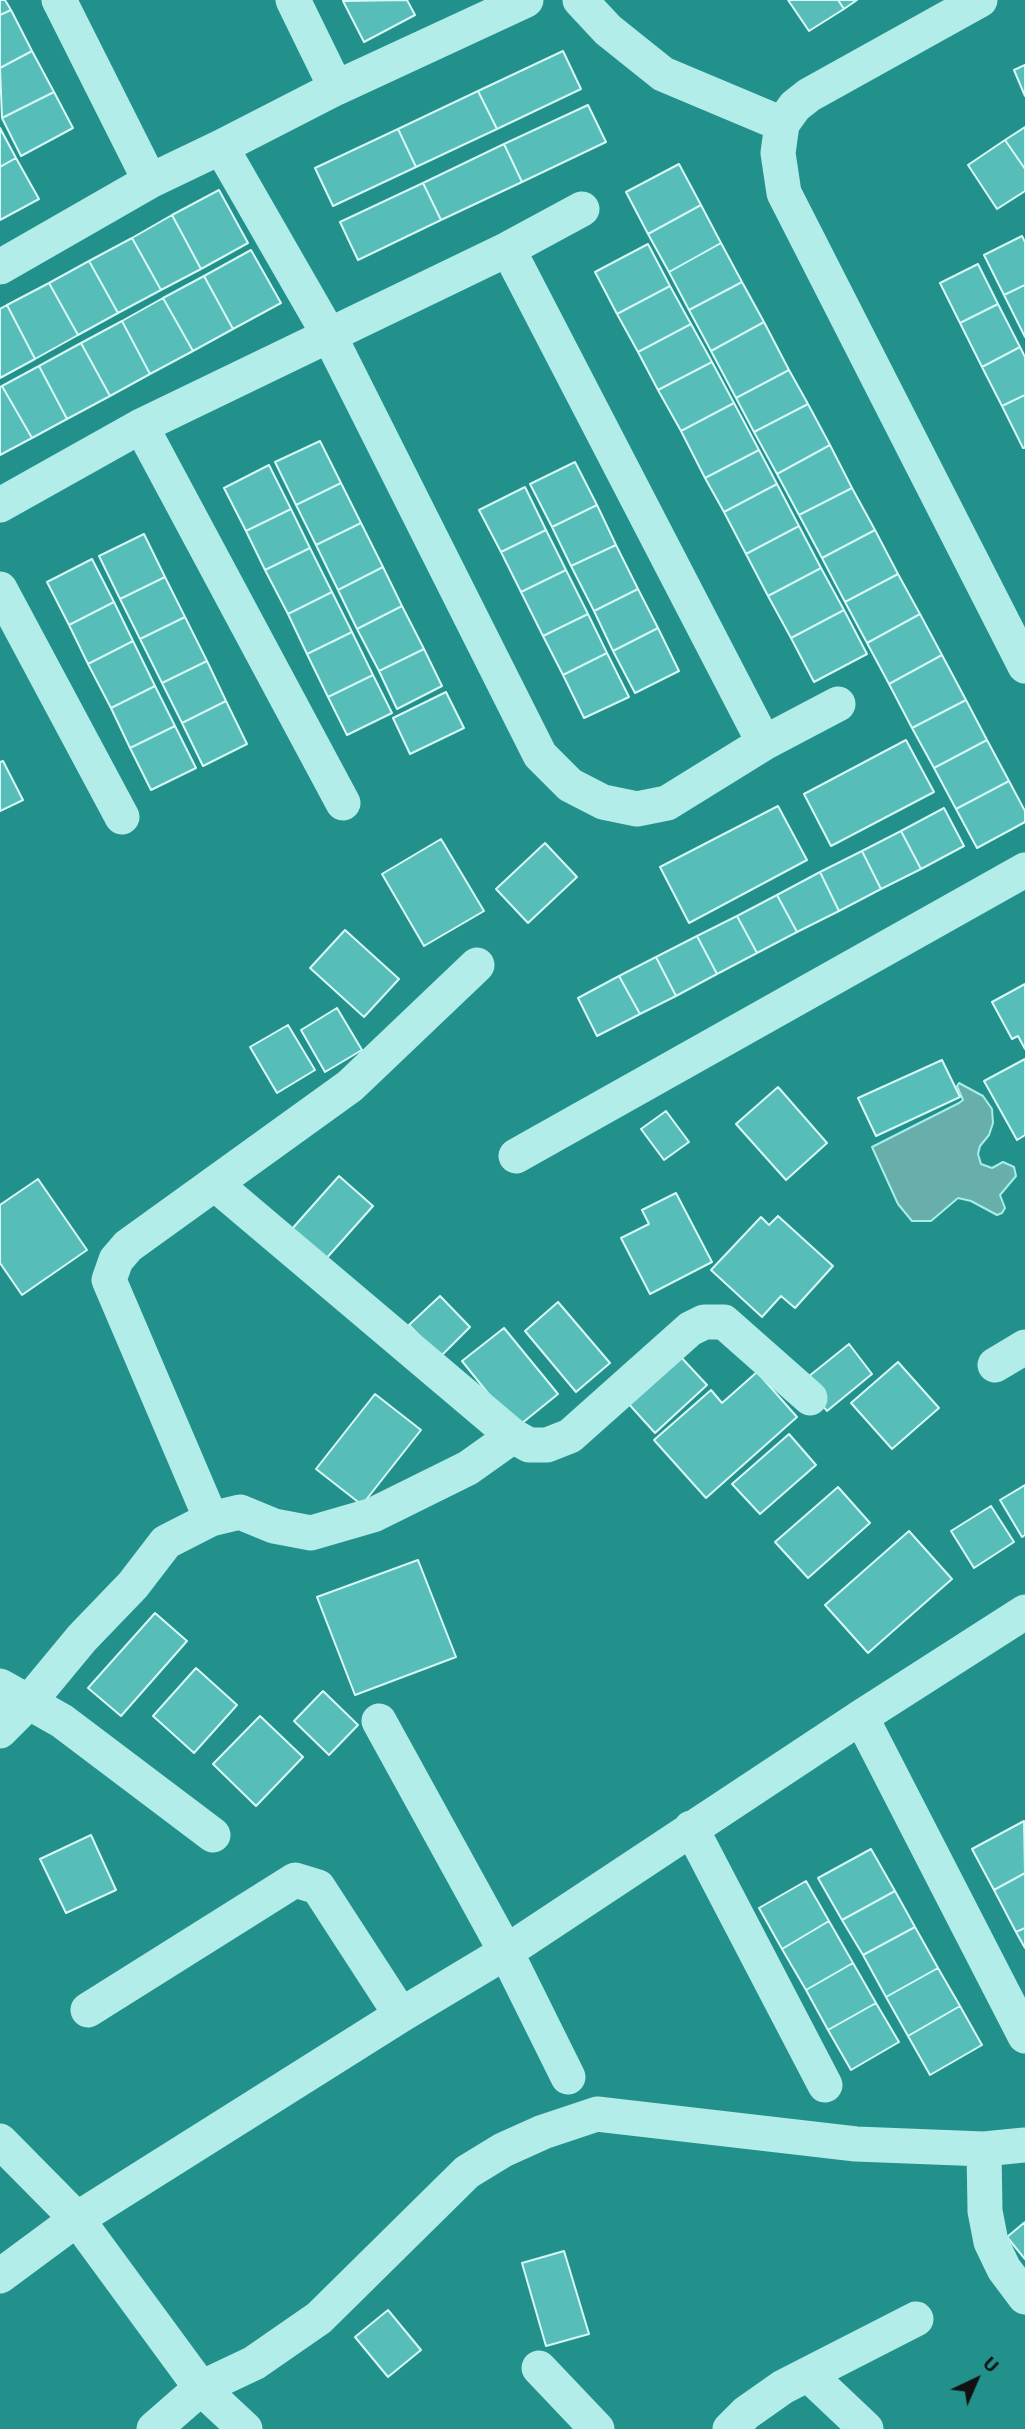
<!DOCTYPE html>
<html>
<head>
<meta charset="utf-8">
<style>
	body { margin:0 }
	#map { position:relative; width:1025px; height:2429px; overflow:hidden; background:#22918c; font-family:Roboto,sans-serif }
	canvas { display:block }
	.north { position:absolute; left:941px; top:2345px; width:70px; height:70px; -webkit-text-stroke:5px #22918c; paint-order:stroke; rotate:44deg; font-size:19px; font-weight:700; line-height:28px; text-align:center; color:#111 }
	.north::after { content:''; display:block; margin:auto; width:24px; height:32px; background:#111; clip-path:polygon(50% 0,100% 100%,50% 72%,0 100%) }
</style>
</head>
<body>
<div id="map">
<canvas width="1025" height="2429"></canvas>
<div class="north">U</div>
</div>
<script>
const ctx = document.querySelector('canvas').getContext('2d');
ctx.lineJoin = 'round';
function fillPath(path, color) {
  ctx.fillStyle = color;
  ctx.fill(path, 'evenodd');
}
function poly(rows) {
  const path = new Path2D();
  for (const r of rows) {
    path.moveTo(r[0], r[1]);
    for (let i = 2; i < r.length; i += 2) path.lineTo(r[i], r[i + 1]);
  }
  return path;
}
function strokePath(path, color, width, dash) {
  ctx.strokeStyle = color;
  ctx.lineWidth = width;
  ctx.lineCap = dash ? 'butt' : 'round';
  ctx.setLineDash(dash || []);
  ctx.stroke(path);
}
const water = poly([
	[959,1083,983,1096,992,1109,993,1123,989,1135,980,1146,978,1154,981,1164,992,1168,1003,1162,1014,1167,1016,1176,1000,1195,1005,1208,1002,1213,997,1215,971,1201,958,1198,931,1221,912,1221,898,1204,872,1147,959,1103,963,1100,957,1086,959,1083]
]);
fillPath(water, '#68afac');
strokePath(water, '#a6eee9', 2);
const building = poly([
	[0,0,5,0,11,10,0,15,0,0],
	[407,0,415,15,364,42,343,1,407,0],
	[788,0,838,0,844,9,809,31,788,0],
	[838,0,857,0,844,9,838,0],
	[11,10,32,51,0,68,0,15,11,10],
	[32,51,54,92,2,118,0,68,32,51],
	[563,51,581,89,497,129,478,91,563,51],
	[1025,65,1025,96,1014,70,1025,65],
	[478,91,497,129,416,167,398,129,478,91],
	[54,92,73,128,21,156,2,118,54,92],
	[588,105,606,142,522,182,504,144,588,105],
	[1025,127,1025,169,1005,140,1025,127],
	[0,128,16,158,0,167,0,128],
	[398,129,416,167,333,206,315,168,398,129],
	[1005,140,1025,169,1025,191,997,209,968,165,1005,140],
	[504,144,522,182,441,220,423,183,504,144],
	[16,158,39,199,0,220,0,167,16,158],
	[679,164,701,205,648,234,626,192,679,164],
	[423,183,441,220,358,260,340,222,423,183],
	[219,190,248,243,201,269,172,215,219,190],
	[701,205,721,243,669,272,648,234,701,205],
	[172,215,201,269,161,290,132,238,172,215],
	[1022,236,1025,242,1025,285,1004,295,984,255,1022,236],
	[132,238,161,290,118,313,89,261,132,238],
	[721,243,742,282,689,310,669,272,721,243],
	[648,244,670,286,617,314,595,272,648,244],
	[251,250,281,303,233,329,204,276,251,250],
	[89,261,118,313,78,335,49,283,89,261],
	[978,264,998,304,960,323,940,283,978,264],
	[204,276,233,329,193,351,163,298,204,276],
	[742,282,764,322,711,351,689,310,742,282],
	[49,283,78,335,35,359,7,305,49,283],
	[1025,285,1025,337,1004,295,1025,285],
	[670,286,691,324,638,352,617,314,670,286],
	[163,298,193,351,150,374,122,321,163,298],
	[998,304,1020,347,982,367,960,323,998,304],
	[7,305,35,359,0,378,0,309,7,305],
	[122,321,150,374,110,396,81,343,122,321],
	[764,322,789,370,736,398,711,351,764,322],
	[691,324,712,362,658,390,638,352,691,324],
	[81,343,110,396,67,419,39,366,81,343],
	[1020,347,1025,357,1025,395,1002,406,982,367,1020,347],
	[712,362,734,403,681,431,658,390,712,362],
	[39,366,67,419,32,438,2,386,39,366],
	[789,370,808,404,754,432,736,398,789,370],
	[2,386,32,438,0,455,0,387,2,386],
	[1025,395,1025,448,1023,448,1002,406,1025,395],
	[734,403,759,450,705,478,681,431,734,403],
	[808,404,830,445,777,474,754,432,808,404],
	[320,441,341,483,296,505,275,462,320,441],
	[830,445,852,488,799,515,777,474,830,445],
	[759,450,777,484,724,512,705,478,759,450],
	[575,462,597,505,552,527,530,484,575,462],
	[269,465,291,509,246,531,224,488,269,465],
	[341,483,361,523,316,545,296,505,341,483],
	[777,484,799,526,746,554,724,512,777,484],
	[525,487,546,530,501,552,479,510,525,487],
	[852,488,875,530,822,558,799,515,852,488],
	[597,505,616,545,571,566,552,527,597,505],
	[291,509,310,548,265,570,246,531,291,509],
	[361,523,383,567,338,590,316,545,361,523],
	[799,526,821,568,768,596,746,554,799,526],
	[546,530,566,570,521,592,501,552,546,530],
	[875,530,898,574,845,602,822,558,875,530],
	[144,534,165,577,120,599,99,556,144,534],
	[616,545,638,589,594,611,571,566,616,545],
	[310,548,332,592,288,614,265,570,310,548],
	[92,559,114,602,69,625,47,582,92,559],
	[383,567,402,606,357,629,338,590,383,567],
	[821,568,844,610,791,638,768,596,821,568],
	[566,570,588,614,543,636,521,592,566,570],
	[898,574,920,614,867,643,845,602,898,574],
	[165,577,185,617,140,639,120,599,165,577],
	[638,589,658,628,613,651,594,611,638,589],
	[332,592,352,632,307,654,288,614,332,592],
	[114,602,133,641,88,664,69,625,114,602],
	[402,606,424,649,379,671,357,629,402,606],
	[844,610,867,654,814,682,791,638,844,610],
	[588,614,607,653,563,675,543,636,588,614],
	[920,614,942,655,889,684,867,643,920,614],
	[185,617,207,661,162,683,140,639,185,617],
	[658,628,679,671,635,693,613,651,658,628],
	[352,632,373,675,328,697,307,654,352,632],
	[133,641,155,686,111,708,88,664,133,641],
	[424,649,442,686,397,709,379,671,424,649],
	[607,653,629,697,584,718,563,675,607,653],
	[942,655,966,700,912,728,889,684,942,655],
	[207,661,226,701,182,723,162,683,207,661],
	[373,675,392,713,347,735,328,697,373,675],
	[155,686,175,726,130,748,111,708,155,686],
	[446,692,464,728,410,754,393,718,446,692],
	[966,700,987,740,934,768,912,728,966,700],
	[226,701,247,744,203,766,182,723,226,701],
	[175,726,196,768,151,790,130,748,175,726],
	[906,740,934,792,831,846,804,794,906,740],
	[987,740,1009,781,956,809,934,768,987,740],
	[3,761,23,800,0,811,0,762,3,761],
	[1009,781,1025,811,1025,822,977,848,956,809,1009,781],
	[778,806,807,860,689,923,660,867,778,806],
	[944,808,964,846,921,869,901,831,944,808],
	[901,831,921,869,881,889,862,851,901,831],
	[441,839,484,911,424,946,382,874,441,839],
	[545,843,577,877,528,923,496,889,545,843],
	[862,851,881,889,839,911,820,872,862,851],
	[820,872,839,911,797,932,777,895,820,872],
	[777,895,797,932,757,953,737,916,777,895],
	[737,916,757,953,717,974,697,936,737,916],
	[345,930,399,979,364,1017,310,968,345,930],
	[697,936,717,974,676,996,656,957,697,936],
	[656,957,676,996,640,1014,619,976,656,957],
	[619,976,640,1014,597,1036,578,998,619,976],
	[1025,984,1025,1049,1018,1036,1012,1039,992,1002,1025,984],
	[337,1008,362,1050,325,1072,301,1030,337,1008],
	[288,1025,315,1070,277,1093,250,1047,288,1025],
	[1025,1059,1025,1135,1017,1140,984,1081,1025,1059],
	[942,1060,960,1097,876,1136,858,1098,942,1060],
	[778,1087,827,1143,786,1180,736,1124,778,1087],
	[666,1111,689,1142,664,1160,641,1129,666,1111],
	[339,1176,373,1206,324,1261,291,1230,339,1176],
	[38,1179,87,1250,22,1295,0,1263,0,1205,38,1179],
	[676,1193,712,1262,650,1294,621,1238,649,1224,642,1210,676,1193],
	[778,1216,833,1266,795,1308,781,1296,762,1317,711,1270,761,1217,769,1225,778,1216],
	[440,1296,470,1327,440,1357,409,1325,440,1296],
	[558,1302,610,1363,576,1392,525,1331,558,1302],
	[504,1328,558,1394,516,1428,462,1361,504,1328],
	[849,1344,872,1374,827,1411,803,1381,849,1344],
	[679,1355,707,1385,655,1433,627,1402,679,1355],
	[898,1362,939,1408,892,1449,851,1403,898,1362],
	[757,1372,797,1417,706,1498,654,1440,711,1390,722,1403,757,1372],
	[375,1394,421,1430,362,1505,316,1469,375,1394],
	[789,1434,816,1465,760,1514,732,1484,789,1434],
	[1025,1485,1025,1535,1022,1537,1000,1500,1025,1485],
	[838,1487,870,1523,808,1578,775,1542,838,1487],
	[991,1506,1014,1542,974,1568,951,1531,991,1506],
	[909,1531,952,1579,868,1653,825,1605,909,1531],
	[418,1560,456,1657,355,1695,317,1597,418,1560],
	[155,1613,187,1641,121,1716,88,1688,155,1613],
	[196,1668,237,1705,194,1753,153,1716,196,1668],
	[323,1691,358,1725,329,1755,294,1721,323,1691],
	[260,1716,303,1757,256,1806,213,1764,260,1716],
	[1024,1821,1025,1873,994,1890,972,1849,1024,1821],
	[91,1835,116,1890,66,1913,40,1859,91,1835],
	[871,1849,895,1891,842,1920,818,1878,871,1849],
	[1025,1873,1025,1928,1016,1932,994,1890,1025,1873],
	[806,1881,829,1921,782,1949,759,1908,806,1881],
	[895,1891,915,1927,863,1955,842,1920,895,1891],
	[829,1921,853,1963,806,1990,782,1949,829,1921],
	[915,1927,938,1968,886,1997,863,1955,915,1927],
	[1025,1928,1025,1948,1016,1932,1025,1928],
	[853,1963,876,2003,828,2030,806,1990,853,1963],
	[938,1968,960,2006,908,2036,886,1997,938,1968],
	[876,2003,899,2042,851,2070,828,2030,876,2003],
	[960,2006,982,2045,930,2075,908,2036,960,2006],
	[1025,2222,1025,2259,1007,2237,1025,2222],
	[564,2251,589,2334,546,2346,522,2263,564,2251],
	[388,2310,421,2350,388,2377,355,2337,388,2310]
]);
fillPath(building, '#56bdb8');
strokePath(building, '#d8f9f7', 2);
strokePath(poly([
	[59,0,150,181],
	[293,0,336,88],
	[580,0,608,30,663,74,782,124],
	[980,0,809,95,795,106,782,124,778,153,784,193,1025,666],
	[221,147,329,335,540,755,570,785,603,802,637,809,667,803,764,743,838,704],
	[508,249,764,743],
	[0,267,150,181,221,147,336,88,526,0],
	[141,426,343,803],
	[0,505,141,426,508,249,582,209],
	[0,589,122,817],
	[516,1156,1025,870],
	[215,1184,513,1436,529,1445,547,1445,570,1436,690,1329,704,1322,724,1322,810,1398],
	[995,1365,1025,1347],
	[211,1519,109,1280,116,1260,128,1246,350,1086,477,965],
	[0,1686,62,1721,213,1835],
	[861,1717,1025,2036],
	[379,1721,506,1952,568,2077],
	[0,1731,29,1702,82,1638,133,1585,166,1542,211,1519,240,1512,274,1526,311,1533,373,1515,468,1468,513,1436],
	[691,1828,825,2085],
	[88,2010,295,1880,318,1887,401,2015],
	[0,2141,77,2219,201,2388,245,2429],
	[984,2149,985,2211,991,2242,1004,2269,1025,2297],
	[0,2276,77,2219,401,2015,506,1952,861,1717,1025,1612],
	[539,2368,597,2429],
	[809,2375,866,2429],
	[154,2429,201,2388,254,2363,319,2318,467,2172,503,2150,543,2132,597,2114,856,2144,984,2149,1025,2145],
	[730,2429,746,2413,783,2387,916,2319]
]), '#b2ede9', 35);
</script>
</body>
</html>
